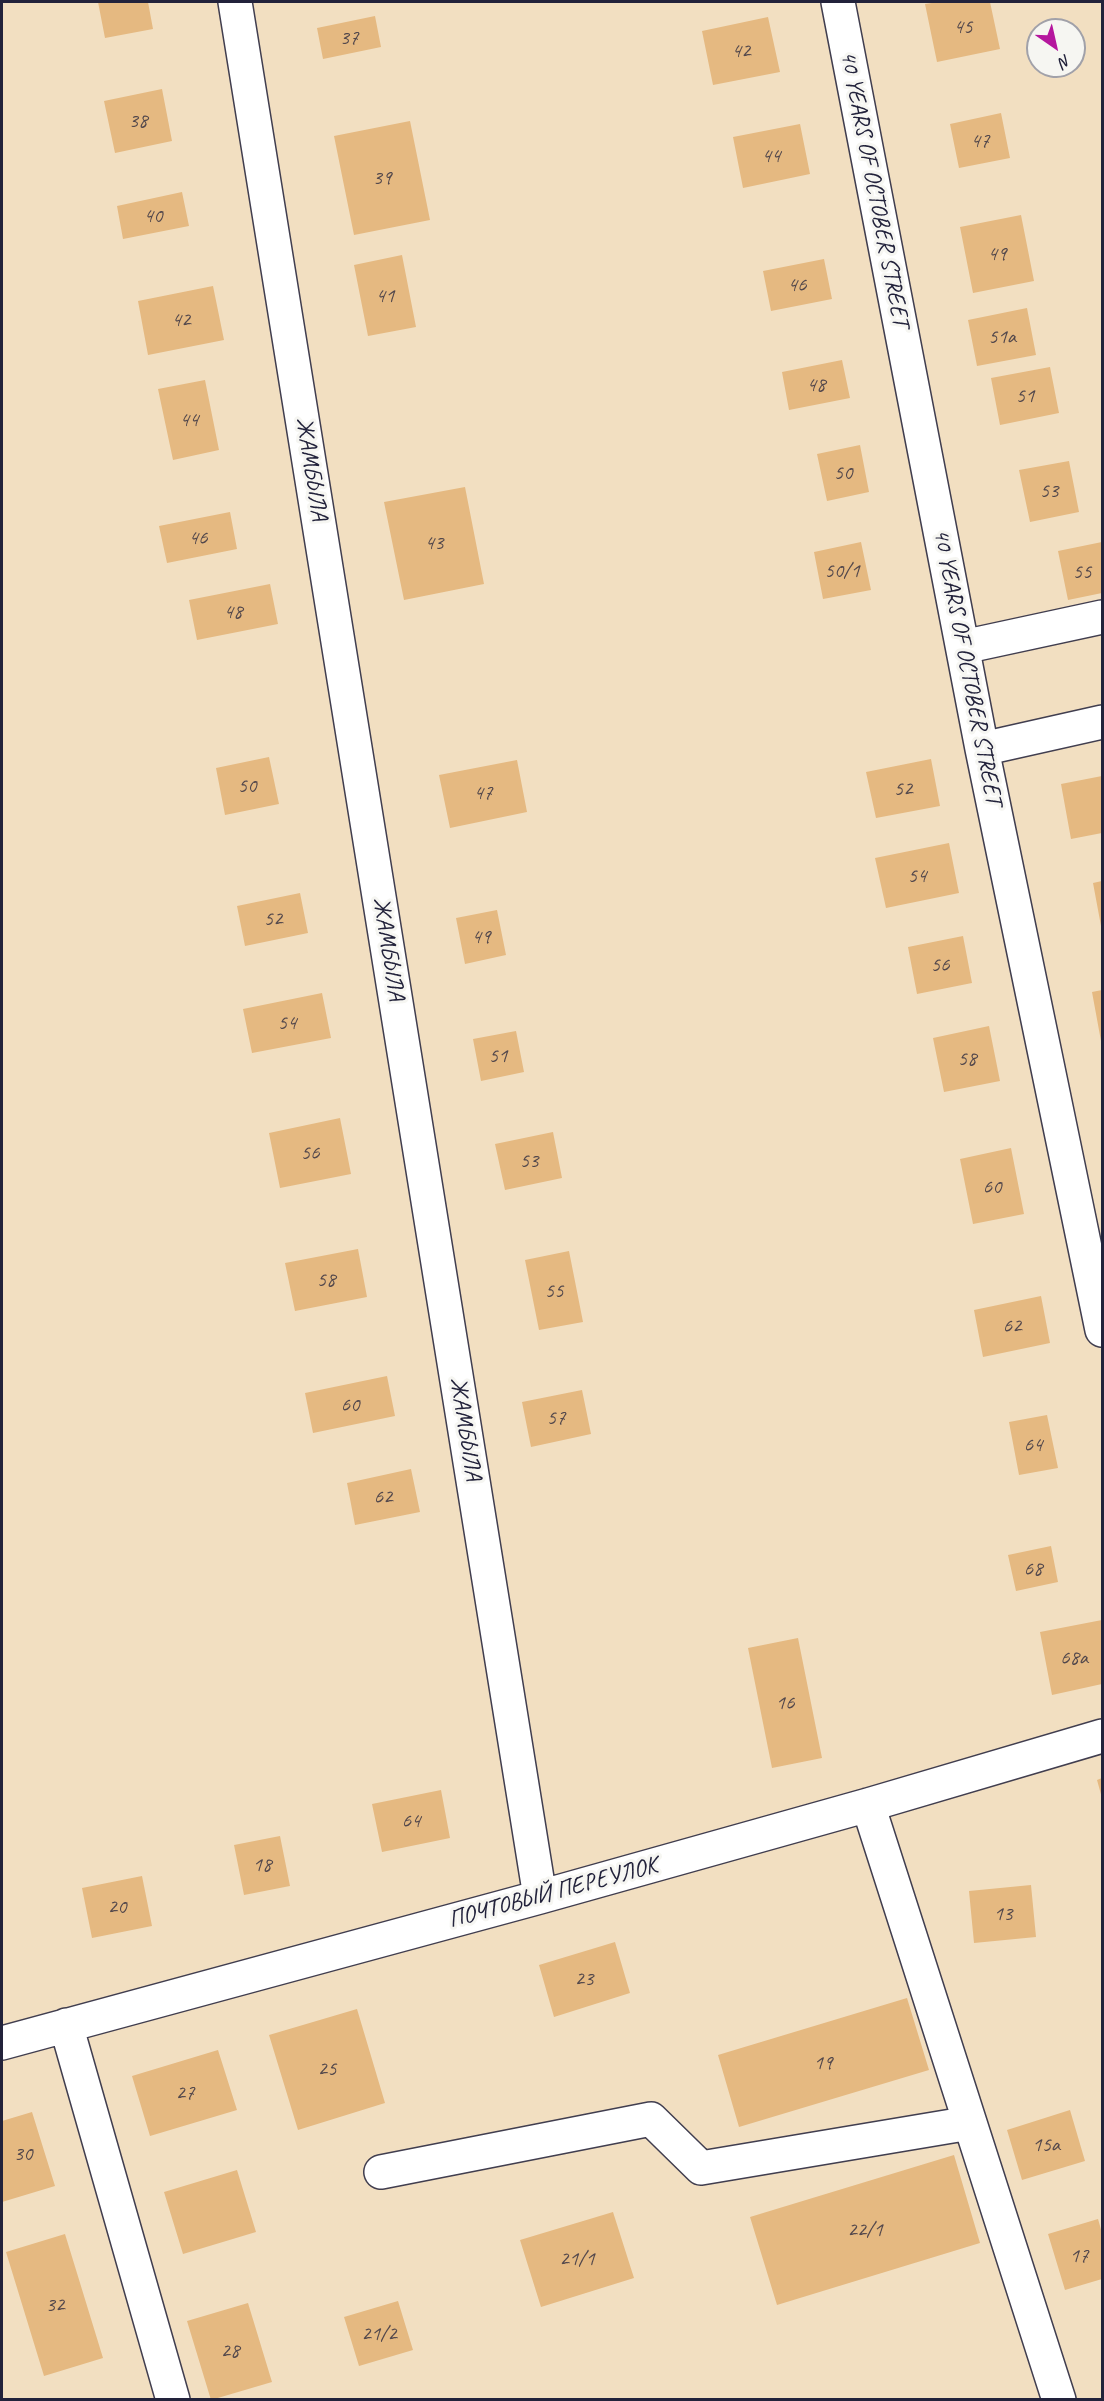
<!DOCTYPE html>
<html>
<head>
<meta charset="utf-8">
<style>
	body { margin:0 }
	#map { position:relative; width:1104px; height:2401px; overflow:hidden; background:#f2dfc1; font-family:Caveat,sans-serif }
	canvas { display:block }
	.frame { position:absolute; inset:0; border:3px solid #22223b; pointer-events:none }
	.north { position:absolute; left:1026px; top:18px; width:60px; height:60px; box-sizing:border-box; background:#f6f6f2; border:2px solid #a1a1a9; border-radius:50%; rotate:146deg; font-size:16px; font-weight:700; line-height:24px; text-align:center; color:#22223b }
	.north::after { content:''; display:block; margin:auto; width:21px; height:27px; background:#b5179e; clip-path:polygon(50% 0,100% 100%,50% 72%,0 100%) }
</style>
</head>
<body>
<div id="map">
<canvas width="1104" height="2401"></canvas>
<div class="frame"></div>
<div class="north">N</div>
</div>
<script>
const ctx = document.querySelector('canvas').getContext('2d');
ctx.lineJoin = 'round';
function fillPath(path, color) {
  ctx.fillStyle = color;
  ctx.fill(path, 'evenodd');
}
function poly(rows) {
  const path = new Path2D();
  for (const r of rows) {
    path.moveTo(r[0], r[1]);
    for (let i = 2; i < r.length; i += 2) path.lineTo(r[i], r[i + 1]);
  }
  return path;
}
function strokePath(path, color, width, dash) {
  ctx.strokeStyle = color;
  ctx.lineWidth = width;
  ctx.lineCap = dash ? 'butt' : 'round';
  ctx.setLineDash(dash || []);
  ctx.stroke(path);
}
function drawText(font, color, halo, rows, align = 'center') {
  ctx.font = font + ' Caveat,sans-serif';
  ctx.lineWidth = 6;
  ctx.setLineDash([]);
  ctx.textBaseline = 'middle';
  ctx.strokeStyle = halo;
  ctx.fillStyle = color;
  for (const [text, x, y, turn = 0] of rows) {
    ctx.save();
    ctx.translate(x, y);
    ctx.rotate((+turn || 0) * Math.PI / 180);
    ctx.textAlign = isNaN(turn) ? turn : align;
    if (halo) ctx.strokeText(text, 0, 0);
    ctx.fillText(text, 0, 0);
    ctx.restore();
  }
}
fillPath(poly([
	[98,2,148,2,153,29,105,38],
	[939,2,990,2,1000,49,937,62,925,4],
	[375,16,381,47,323,59,317,28],
	[768,17,780,72,713,85,702,31],
	[162,89,172,141,115,153,104,101],
	[1001,113,1010,158,959,168,950,124],
	[410,121,430,220,354,235,334,136],
	[800,124,810,174,743,188,733,137],
	[182,192,189,226,123,239,117,206],
	[1021,215,1034,281,973,293,960,227],
	[402,255,416,327,368,336,354,265],
	[824,259,832,299,771,311,763,271],
	[213,286,224,340,148,355,138,301],
	[1027,308,1036,355,977,366,968,320],
	[842,360,850,398,789,410,782,372],
	[1050,367,1059,413,1000,425,991,378],
	[205,380,219,450,173,460,158,389],
	[860,445,869,492,827,501,817,454],
	[1069,461,1079,512,1030,522,1019,470],
	[465,487,484,584,404,600,384,502],
	[230,512,237,549,167,563,159,526],
	[861,542,871,590,823,599,814,552],
	[1102,542,1102,593,1068,600,1058,551],
	[270,584,278,624,197,640,189,600],
	[269,757,279,804,225,815,216,768],
	[931,759,940,806,876,818,866,772],
	[517,760,527,812,450,828,439,775],
	[1102,776,1102,833,1071,839,1061,784],
	[949,843,959,893,886,908,875,858],
	[1102,881,1102,926,1101,926,1093,883],
	[300,893,308,933,245,946,237,906],
	[497,910,506,955,465,964,456,918],
	[963,936,972,983,917,994,908,947],
	[1102,990,1102,1041,1101,1041,1092,992],
	[322,993,331,1038,252,1053,243,1009],
	[989,1026,1000,1081,944,1092,933,1038],
	[516,1031,524,1072,481,1081,473,1039],
	[340,1118,351,1174,280,1188,269,1133],
	[553,1132,562,1178,505,1190,495,1144],
	[1011,1148,1024,1214,973,1224,960,1159],
	[358,1249,367,1297,295,1311,285,1263],
	[569,1251,583,1322,539,1330,525,1260],
	[1041,1296,1050,1343,983,1357,974,1310],
	[387,1376,395,1416,313,1433,305,1393],
	[582,1390,591,1434,531,1447,522,1402],
	[1047,1415,1058,1468,1019,1475,1009,1422],
	[411,1469,420,1512,355,1525,347,1483],
	[1051,1546,1058,1582,1016,1591,1008,1555],
	[1102,1620,1102,1684,1052,1695,1040,1632],
	[798,1638,822,1758,772,1768,748,1648],
	[1102,1778,1102,1798,1097,1780],
	[441,1790,450,1838,382,1852,372,1804],
	[280,1836,290,1886,244,1895,234,1845],
	[142,1876,152,1926,92,1938,82,1888],
	[1031,1885,1036,1937,974,1943,969,1891],
	[615,1942,630,1993,554,2017,539,1965],
	[907,1998,929,2070,739,2127,718,2055],
	[357,2009,385,2103,298,2130,269,2035],
	[218,2050,237,2110,150,2136,132,2076],
	[1070,2110,1085,2161,1022,2180,1007,2130],
	[32,2112,55,2186,2,2202,2,2121],
	[954,2155,980,2243,777,2305,750,2217],
	[237,2170,256,2232,183,2254,164,2192],
	[613,2212,634,2278,541,2307,520,2240],
	[1098,2219,1102,2233,1102,2279,1065,2290,1048,2234],
	[65,2234,103,2358,44,2376,6,2252],
	[398,2301,413,2350,359,2366,344,2317],
	[248,2303,272,2382,211,2400,187,2321]
]), '#e5b981');
const minor = poly([
	[235,2,540,1897],
	[838,2,982,749,1102,1330],
	[963,647,1102,617],
	[982,749,1102,722],
	[868,1805,1059,2400],
	[66,2025,173,2400],
	[2,2043,540,1897,868,1805,1102,1736],
	[381,2172,651,2119,701,2168,970,2123]
]);
strokePath(minor, '#413e4f', 36);
strokePath(minor, '#fff', 33);
drawText('21px', '#53484c', null, [
	["45",963,27],
	["37",349,38],
	["42",741,51],
	["38",138,121],
	["47",980,141],
	["44",771,156],
	["39",382,178],
	["40",153,216],
	["49",997,254],
	["46",797,285],
	["41",385,296],
	["42",181,320],
	["51а",1002,337],
	["48",816,385],
	["51",1025,396],
	["44",189,420],
	["50",843,473],
	["53",1049,491],
	["46",198,538],
	["43",434,543],
	["50/1",842,571],
	["55",1082,572],
	["48",233,612],
	["50",247,786],
	["52",903,789],
	["47",483,793],
	["54",917,876],
	["52",273,919],
	["49",481,937],
	["56",940,965],
	["54",287,1023],
	["51",498,1056],
	["58",967,1059],
	["56",310,1153],
	["53",529,1161],
	["60",992,1187],
	["58",326,1280],
	["55",554,1291],
	["62",1012,1326],
	["60",350,1405],
	["57",556,1418],
	["64",1033,1445],
	["62",383,1497],
	["68",1033,1569],
	["68а",1074,1658],
	["16",785,1703],
	["64",411,1821],
	["18",262,1865],
	["20",117,1907],
	["13",1003,1914],
	["23",584,1979],
	["19",823,2063],
	["25",327,2069],
	["27",185,2093],
	["15а",1046,2145],
	["30",23,2154],
	["22/1",865,2230],
	["17",1079,2256],
	["21/1",577,2259],
	["32",55,2305],
	["21/2",379,2334],
	["28",230,2351]
]);
drawText('24px', '#22223b', '#f6f6f2', [
	["40 YEARS OF OCTOBER STREET",874,189,79],
	["ЖАМБЫЛА",311,469,81],
	["40 YEARS OF OCTOBER STREET",967,667,79],
	["ЖАМБЫЛА",388,949,81],
	["ЖАМБЫЛА",465,1429,81],
	["ПОЧТОВЫЙ ПЕРЕУЛОК",553,1893,-15]
]);
</script>
</body>
</html>
